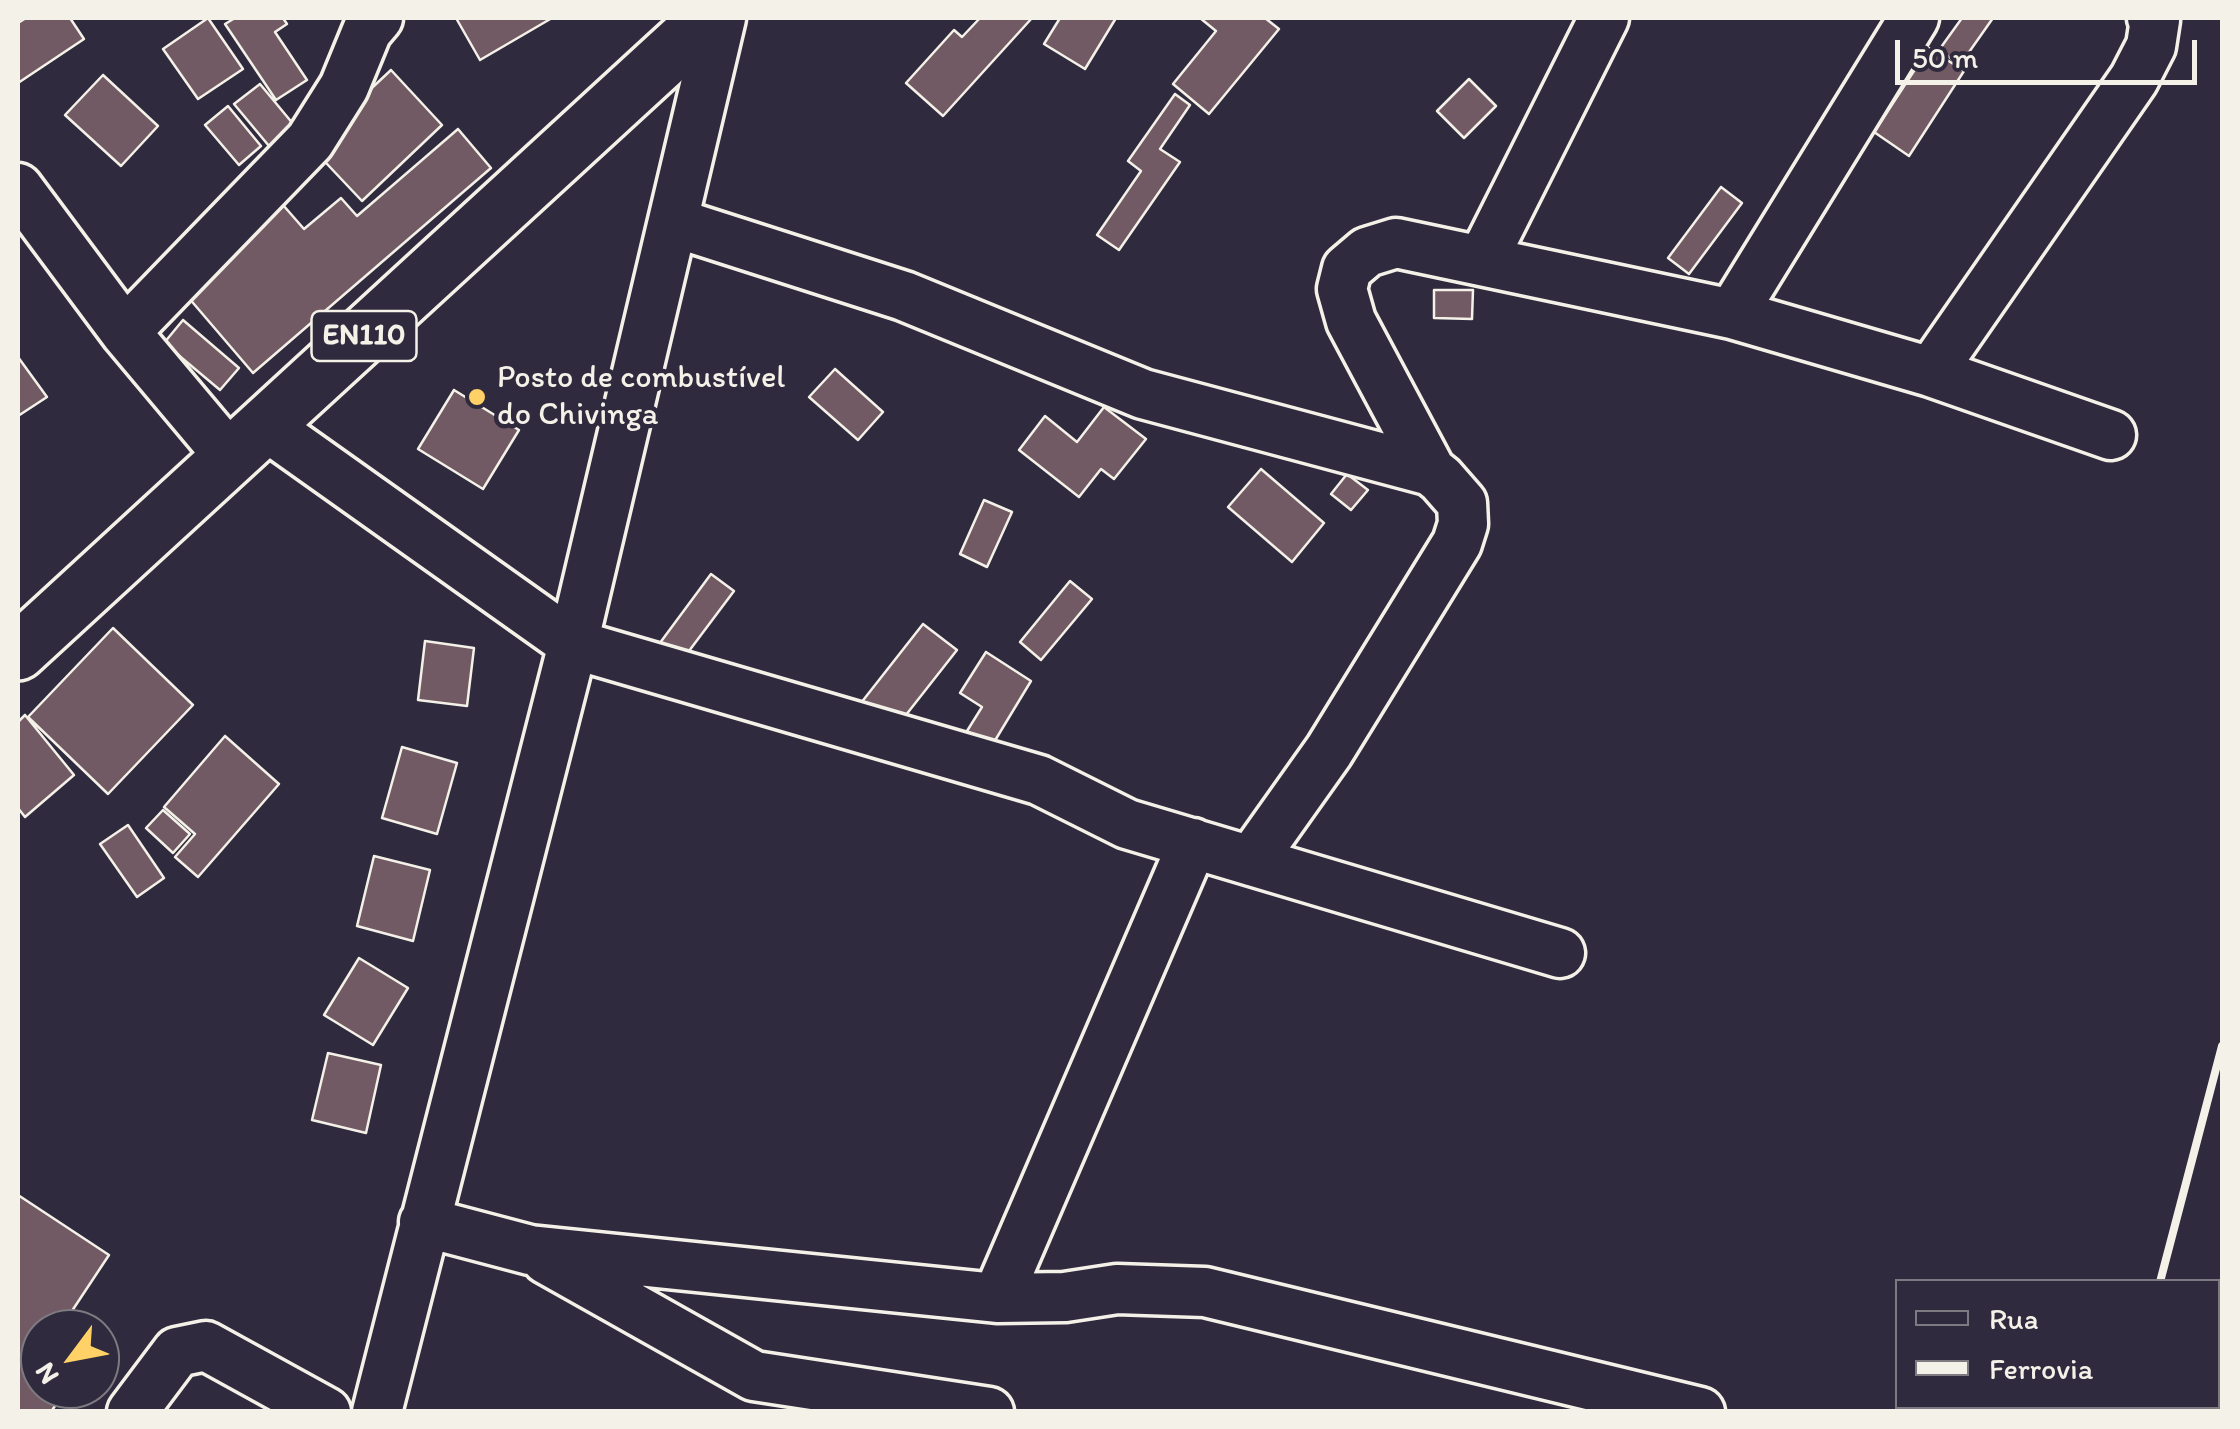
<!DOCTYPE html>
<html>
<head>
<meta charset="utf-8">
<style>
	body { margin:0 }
	#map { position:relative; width:2240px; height:1429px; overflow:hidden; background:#2f2a3d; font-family:Itim,sans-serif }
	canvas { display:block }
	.frame { position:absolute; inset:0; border:20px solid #f4f1e8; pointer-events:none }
	.legend { position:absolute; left:1895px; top:1279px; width:325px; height:130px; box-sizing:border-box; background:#2f2a3d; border:2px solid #7e7a81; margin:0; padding:12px 18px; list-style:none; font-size:30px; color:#f4f1e8 }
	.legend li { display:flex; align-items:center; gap:20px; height:50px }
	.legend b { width:50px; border:2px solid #7e7a81 }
	.north { position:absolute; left:20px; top:1309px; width:100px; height:100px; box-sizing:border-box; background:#2f2a3d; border:2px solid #7e7a81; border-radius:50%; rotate:238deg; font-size:28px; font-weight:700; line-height:40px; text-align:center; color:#f4f1e8 }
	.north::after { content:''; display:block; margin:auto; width:35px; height:45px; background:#ffd166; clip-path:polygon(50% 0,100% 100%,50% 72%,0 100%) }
	.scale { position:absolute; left:1895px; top:40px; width:302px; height:45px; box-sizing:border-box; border:5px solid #f4f1e8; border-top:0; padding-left:12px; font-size:30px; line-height:35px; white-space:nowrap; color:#f4f1e8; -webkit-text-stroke:8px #2f2a3d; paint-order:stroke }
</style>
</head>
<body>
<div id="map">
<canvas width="2240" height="1429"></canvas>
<div class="frame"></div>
<ul class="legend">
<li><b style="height:12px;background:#2f2a3d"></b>Rua</li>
<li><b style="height:12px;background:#f4f1e8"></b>Ferrovia</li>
</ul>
<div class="north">N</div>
<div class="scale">50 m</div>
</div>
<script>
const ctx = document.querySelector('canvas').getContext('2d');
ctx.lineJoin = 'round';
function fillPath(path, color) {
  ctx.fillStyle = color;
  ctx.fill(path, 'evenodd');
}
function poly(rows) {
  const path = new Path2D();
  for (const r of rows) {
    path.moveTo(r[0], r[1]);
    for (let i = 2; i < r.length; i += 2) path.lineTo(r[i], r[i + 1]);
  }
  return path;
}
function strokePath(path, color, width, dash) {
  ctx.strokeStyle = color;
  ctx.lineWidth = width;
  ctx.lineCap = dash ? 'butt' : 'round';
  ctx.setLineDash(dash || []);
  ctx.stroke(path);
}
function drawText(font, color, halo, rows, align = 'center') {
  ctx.font = font + ' Itim,sans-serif';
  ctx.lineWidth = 9;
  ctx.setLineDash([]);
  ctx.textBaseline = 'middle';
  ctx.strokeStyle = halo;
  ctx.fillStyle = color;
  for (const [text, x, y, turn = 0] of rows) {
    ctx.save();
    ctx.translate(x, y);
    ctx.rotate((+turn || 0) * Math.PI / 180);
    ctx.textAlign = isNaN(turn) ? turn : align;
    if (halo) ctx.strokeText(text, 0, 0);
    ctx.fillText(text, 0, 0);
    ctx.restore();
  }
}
const building = poly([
	[26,18,70,18,84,39,18,83,18,23,26,18],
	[208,18,243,69,198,99,163,49,208,18],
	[235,18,283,18,287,24,275,32,307,80,276,100,225,24,235,18],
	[456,18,552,18,480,60,456,18],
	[980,18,1032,18,943,116,906,83,954,30,962,37,980,18],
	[1060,18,1116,18,1085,69,1044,44,1060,18],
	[1200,18,1265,18,1279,29,1209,114,1173,84,1216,31,1200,18],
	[1962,18,1993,18,1960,65,1939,50,1962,18],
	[1929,48,1964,71,1909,156,1874,132,1929,48],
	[391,70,442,125,362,201,310,146,391,70],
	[103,75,158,126,121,166,65,115,103,75],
	[1469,79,1496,106,1464,138,1437,111,1469,79],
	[260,84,294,125,269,146,234,104,260,84],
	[1175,94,1190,105,1160,149,1180,162,1119,250,1097,235,1141,171,1128,161,1175,94],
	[228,106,261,146,239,165,205,125,228,106],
	[458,129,491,168,253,373,176,283,276,197,304,229,341,198,357,216,458,129],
	[1721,187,1742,203,1689,274,1668,258,1721,187],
	[1434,290,1473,290,1472,319,1434,318,1434,290],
	[183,320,239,368,220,390,164,343,183,320],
	[18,357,47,397,18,416,18,357],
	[835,369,883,412,858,440,809,397,835,369],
	[454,390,519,430,483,489,418,449,454,390],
	[1104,407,1146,439,1114,479,1101,469,1079,497,1019,450,1045,416,1077,442,1104,407],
	[1261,469,1324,523,1292,562,1228,507,1261,469],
	[1347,474,1368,490,1351,510,1331,494,1347,474],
	[984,500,1012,512,987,567,960,554,984,500],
	[711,574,734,591,674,671,651,655,711,574],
	[1070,581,1092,599,1041,660,1020,642,1070,581],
	[923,624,957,650,891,734,857,708,923,624],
	[113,628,193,705,108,794,28,717,113,628],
	[425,641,474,648,467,706,418,700,425,641],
	[986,652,1031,681,982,762,957,747,982,707,960,693,986,652],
	[25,715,74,775,25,817,18,808,18,722,25,715],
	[225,736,279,784,198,877,175,857,195,834,164,807,225,736],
	[402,747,457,763,437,834,382,818,402,747],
	[163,810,190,834,173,853,146,828,163,810],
	[128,825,164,878,137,897,100,844,128,825],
	[374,856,430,870,413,941,357,926,374,856],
	[359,958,408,988,373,1045,324,1015,359,958],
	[328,1053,381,1065,366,1133,312,1120,328,1053],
	[18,1195,109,1255,64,1323,73,1329,40,1329,40,1389,66,1389,51,1412,18,1412,18,1195]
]);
fillPath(building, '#725a65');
strokePath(building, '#f4f1e8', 2.5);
const minor = poly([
	[18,188,125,332,230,457],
	[673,222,904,296,1143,394,1431,471,1441,479,1462,503,1463,524,1457,543,1329,751,1251,861],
	[1482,261,1604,18],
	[1732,314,1914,18],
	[125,332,310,141,344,87,367,31,378,18],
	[1931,372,2134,79,2151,46,2155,20,2152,18],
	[266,426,573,644,1039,780,1127,824,1560,953],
	[1431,471,1351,321,1342,289,1347,269,1367,252,1396,243,1732,314,1931,372,2111,435],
	[424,1222,530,1250,997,1298,1065,1297,1117,1289,1205,1292,1700,1412],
	[546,1259,754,1376,989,1412],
	[997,1298,1193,843],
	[132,1412,177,1352,206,1346,326,1412],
	[377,1412,573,644,721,18]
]);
const major = poly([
	[18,652,709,18]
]);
strokePath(minor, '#f4f1e8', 55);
strokePath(major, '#f4f1e8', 62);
strokePath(minor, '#2f2a3d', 48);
strokePath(major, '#2f2a3d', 55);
strokePath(poly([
	[2160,1282,2222,1046],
	[2128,1412,2129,1406]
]), '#f4f1e8', 8);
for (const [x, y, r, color] of [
	[477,397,10,"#ffd166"]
]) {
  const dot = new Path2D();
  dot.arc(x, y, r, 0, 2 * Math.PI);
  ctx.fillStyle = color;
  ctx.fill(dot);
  strokePath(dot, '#2f2a3d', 4);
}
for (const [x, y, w] of [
	[364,336,105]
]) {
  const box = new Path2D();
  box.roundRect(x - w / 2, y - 25, w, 50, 8);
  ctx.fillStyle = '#2f2a3d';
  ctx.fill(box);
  strokePath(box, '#f4f1e8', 2.5);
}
drawText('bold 30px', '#f4f1e8', null, [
	["EN110",364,336]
]);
drawText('32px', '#f4f1e8', '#2f2a3d', [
	["Posto de combustível",497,379],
	["do Chivinga",497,416]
], 'left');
</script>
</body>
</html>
